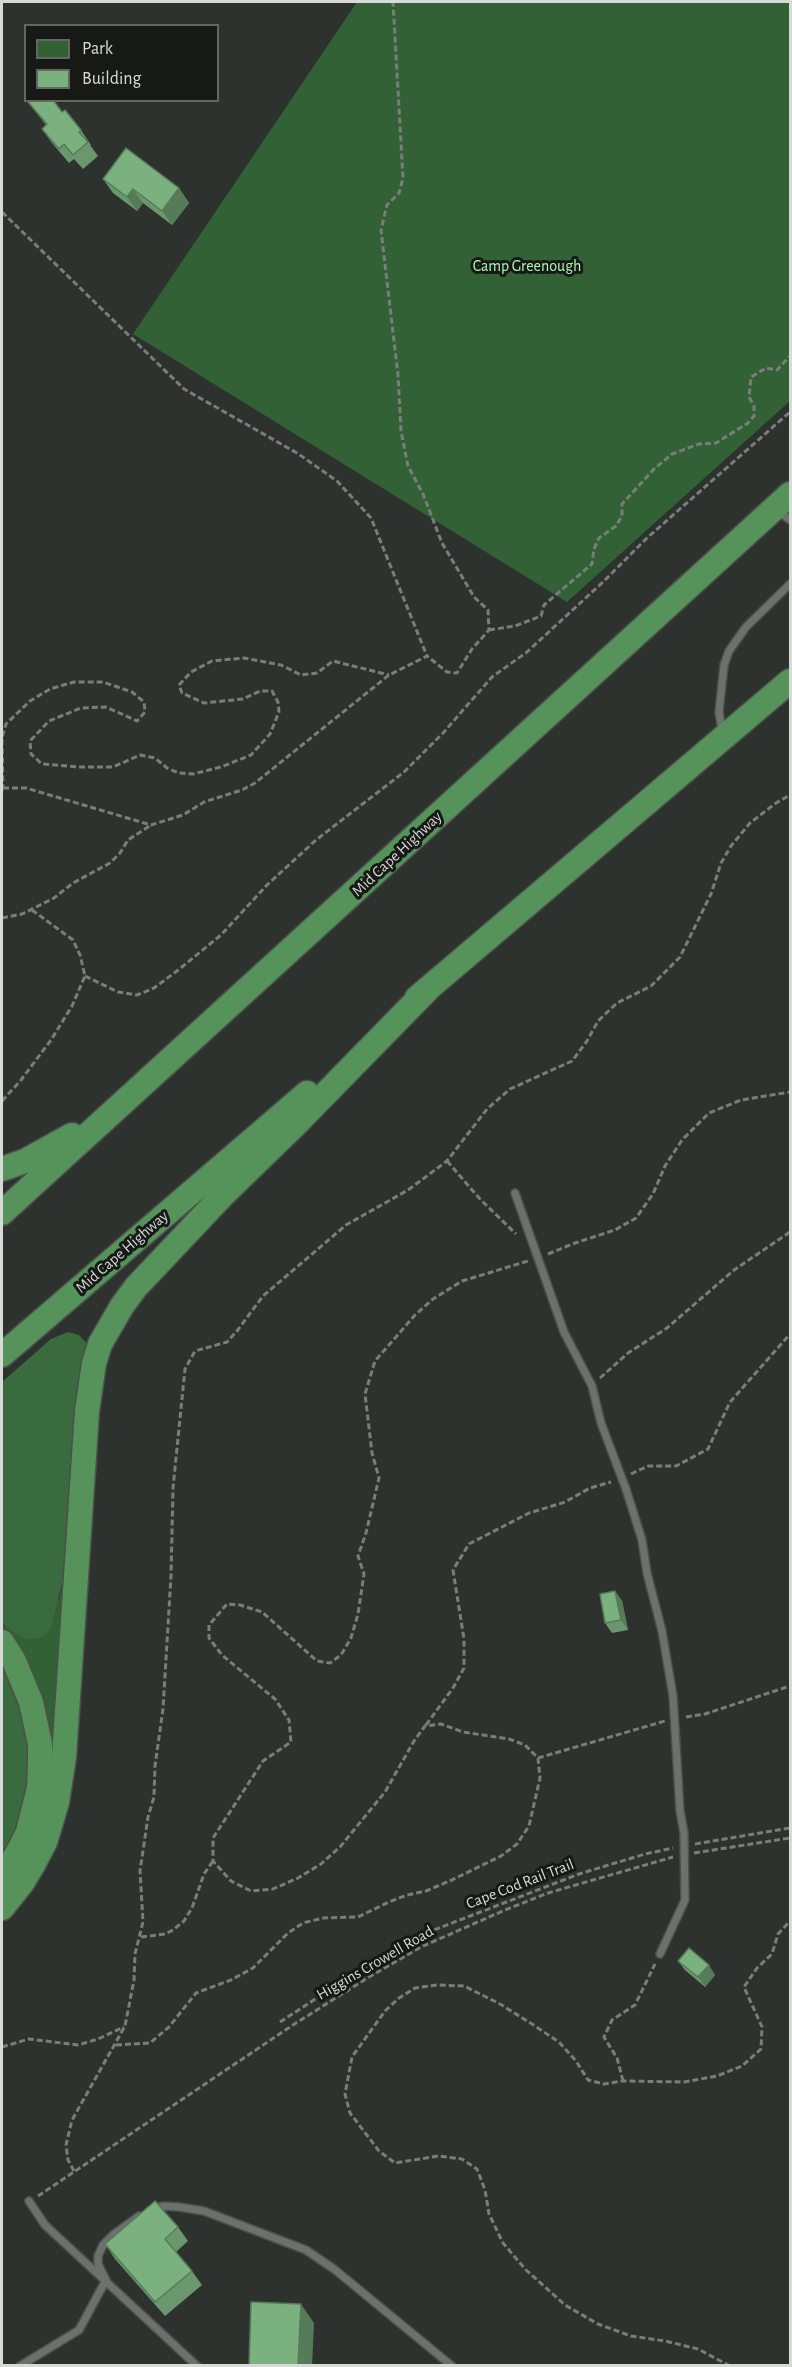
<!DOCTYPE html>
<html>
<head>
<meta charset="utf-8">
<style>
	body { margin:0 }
	#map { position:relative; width:792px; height:2367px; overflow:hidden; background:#2e322e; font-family:"Alegreya Sans",sans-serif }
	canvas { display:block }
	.frame { position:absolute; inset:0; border:3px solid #d8dad8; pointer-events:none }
	.legend { position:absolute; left:24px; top:24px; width:195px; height:78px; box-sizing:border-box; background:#171917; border:2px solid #646664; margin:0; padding:8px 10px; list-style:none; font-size:18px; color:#d8dad8 }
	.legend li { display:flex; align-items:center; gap:12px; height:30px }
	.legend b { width:30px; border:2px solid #646664 }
</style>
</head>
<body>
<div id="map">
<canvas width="792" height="2367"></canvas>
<div class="frame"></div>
<ul class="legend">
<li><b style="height:16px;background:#326136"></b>Park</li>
<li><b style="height:16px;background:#7bb07f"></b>Building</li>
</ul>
</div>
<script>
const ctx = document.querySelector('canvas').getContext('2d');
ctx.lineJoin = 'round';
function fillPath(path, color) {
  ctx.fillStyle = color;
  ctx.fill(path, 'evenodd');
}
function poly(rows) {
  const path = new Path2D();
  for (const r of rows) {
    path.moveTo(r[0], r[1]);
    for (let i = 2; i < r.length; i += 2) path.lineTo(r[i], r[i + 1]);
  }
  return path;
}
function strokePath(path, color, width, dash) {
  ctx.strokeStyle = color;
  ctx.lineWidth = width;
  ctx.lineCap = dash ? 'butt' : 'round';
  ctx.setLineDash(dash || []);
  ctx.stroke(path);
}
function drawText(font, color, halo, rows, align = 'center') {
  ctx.font = font + ' "Alegreya Sans",sans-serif';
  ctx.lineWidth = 6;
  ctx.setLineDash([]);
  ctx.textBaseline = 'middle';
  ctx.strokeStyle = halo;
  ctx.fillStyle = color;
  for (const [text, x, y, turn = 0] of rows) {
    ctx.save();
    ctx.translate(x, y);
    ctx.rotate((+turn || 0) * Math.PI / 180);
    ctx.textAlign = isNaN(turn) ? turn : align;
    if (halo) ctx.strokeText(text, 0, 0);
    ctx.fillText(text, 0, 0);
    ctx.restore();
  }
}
fillPath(poly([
	[357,2,790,2,790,401,567,602,133,334],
	[63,1580,64,1582,57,1746,13,1878,12,1642,2,1629,2,1624,5,1627,59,1599]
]), '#326136');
fillPath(poly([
	[68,1332,79,1335,89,1346,75,1421,63,1580,50,1630,41,1638,26,1639,2,1624,2,1382,51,1339],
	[2,1661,16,1690,32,1751,25,1814,2,1862]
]), '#396b3e');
const lane = poly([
	[778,511,790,520],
	[726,731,721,724,719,712,724,665,729,651,746,627,790,584],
	[515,1193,564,1332,592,1386,601,1423,626,1489,642,1540,647,1573,662,1631,673,1696,680,1811,684,1833,685,1900,660,1954],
	[29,2201,45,2225,197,2366],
	[154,2209,163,2206,179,2207,204,2211,306,2250,334,2269,452,2366],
	[20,2366,79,2330,106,2280,98,2264,98,2256,103,2245,114,2234,139,2216]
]);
const highway = poly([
	[417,998,790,681],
	[2,1169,25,1161,72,1135],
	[2,1213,790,494],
	[2,1355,307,1093],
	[2,1642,14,1661,31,1702,40,1744,40,1765,39,1788,28,1832,18,1852,2,1877],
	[2,1908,22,1883,34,1863,45,1842,57,1802,64,1757,87,1411,94,1363,100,1344,122,1306,136,1287,222,1196,294,1126,429,988]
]);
strokePath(lane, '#4c504c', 10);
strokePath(highway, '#4c504c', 27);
strokePath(poly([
	[2,212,184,389,297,453,337,481,371,518,427,656],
	[489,630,515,626,541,616,544,605,592,564,594,549,599,538,616,526,622,516,622,504,654,469,672,454,699,444,716,443,748,423,754,416,754,406,749,397,751,377,766,368,777,370,790,356],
	[3,788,26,788,151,825,183,815,204,802,242,790,255,783,389,675,427,656,447,672,457,673,472,649,489,630,488,610,474,597,442,543,423,494,408,466,401,431,398,375,381,230,387,205,399,193,403,178,393,2],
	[2,790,3,788,2,738,6,724,30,701,50,689,74,682,103,682,132,692,144,702,145,712,137,721,106,707,81,708,49,721,30,741,31,754,42,764,78,767,113,767,140,755,155,758,167,768,179,773,193,774,221,767,251,755,270,734,279,712,278,702,272,691,260,691,243,699,204,703,182,693,179,685,191,672,212,661,244,658,281,665,301,675,317,673,333,661,389,675],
	[2,918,22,914,54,898,73,883,110,863,120,853,128,840,151,825],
	[85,976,118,992,137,995,154,988,177,971,221,935,267,885,316,840,404,772,443,733,492,677,527,652,603,582,647,538,790,412],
	[2,1101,21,1080,51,1040,72,1006,85,976,80,955,73,940,32,910],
	[447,1161,480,1199,516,1234],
	[548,1254,575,1243,615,1230,636,1218,653,1194,665,1166,682,1140,709,1113,741,1100,790,1092],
	[600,1378,628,1353,667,1328,734,1270,790,1232],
	[631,1474,648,1466,676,1466,708,1449,730,1402,790,1334],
	[686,1717,705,1714,790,1686],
	[426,1725,453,1688,464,1668,464,1639,453,1570,469,1544,529,1513,565,1502,590,1488,611,1482],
	[538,1758,665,1721],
	[695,1844,790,1828],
	[694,1853,790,1838],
	[141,1937,165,1934,173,1930,184,1921,192,1908,204,1874,213,1861],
	[280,2022,360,1970,421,1935,579,1874,645,1854,673,1848],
	[116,2045,150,2043,169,2027,196,1993,231,1980,253,1968,288,1933,303,1923,323,1918,358,1917,389,1902,407,1895,426,1891,454,1879,501,1856,517,1844,529,1826,540,1778,538,1758,525,1745,509,1739,463,1732,441,1724,425,1726,414,1741,385,1792,340,1847,321,1864,298,1878,273,1889,251,1891,231,1881,213,1861,213,1838,263,1761,291,1742,289,1720,275,1699,222,1655,209,1638,209,1625,227,1604,240,1605,262,1612,317,1661,330,1663,341,1655,351,1638,358,1614,364,1574,358,1556,366,1533,379,1478,372,1453,365,1394,375,1361,415,1315,433,1299,462,1281,528,1261],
	[2,2047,29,2039,78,2045,98,2039,124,2027],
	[623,2081,617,2058,604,2037,612,2020,635,2005,655,1964],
	[74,2171,68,2160,66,2145,72,2120,125,2026,134,1980,135,1954,143,1922,140,1871,148,1817,154,1797,155,1766,163,1709,171,1576,173,1488,185,1369,195,1351,227,1342,237,1331,263,1296,346,1225,408,1190,447,1161,487,1109,510,1089,572,1061,587,1041,598,1021,617,1003,651,986,680,957,711,894,721,863,731,846,750,823,776,803,790,795],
	[38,2196,293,2025,369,1977,421,1947,505,1910,548,1893,673,1857],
	[730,2366,698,2349,665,2341,631,2336,598,2324,565,2305,526,2270,503,2243,489,2214,485,2190,477,2169,462,2159,438,2156,395,2163,379,2151,350,2113,345,2094,352,2057,385,2011,399,1998,415,1988,437,1985,464,1986,500,2004,532,2024,559,2042,576,2061,588,2080,604,2084,623,2081,684,2082,717,2076,742,2066,761,2049,762,2027,744,1987,757,1968,772,1954,778,1934,790,1921]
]), '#7a7d7a', 3, [6, 3]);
strokePath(lane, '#6d716d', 7);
strokePath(highway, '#56935b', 24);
fillPath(poly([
	[28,102,62,112,81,130,91,145,90,145,98,156,83,169,74,159,69,163,52,143,42,129,46,125],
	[103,179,179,188,189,203,172,225,143,203,137,211,113,193],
	[615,1591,622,1601,628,1630,612,1633,605,1623],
	[678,1961,715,1975,705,1987,685,1970],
	[178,2227,188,2241,176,2252,192,2271,202,2285,165,2316,115,2259,105,2244]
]), '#6a976d');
fillPath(poly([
	[179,188,189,203,172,225,162,211],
	[133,189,143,203,137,211,127,197],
	[615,1591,622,1601,628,1630,621,1620],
	[709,1965,715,1975,705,1987,698,1977],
	[301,2304,314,2323,312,2366,298,2366]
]), '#567b59');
const building = poly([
	[29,100,53,100,62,112,65,110,81,130,79,132,88,142,73,155,64,144,59,149,42,129,47,124,28,102,29,100],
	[126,148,179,188,162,211,133,189,127,197,103,179,126,148],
	[615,1591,621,1620,605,1623,600,1594,615,1591],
	[689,1948,709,1965,698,1977,678,1961,689,1948],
	[155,2201,178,2227,165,2239,192,2271,155,2302,105,2244,155,2201],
	[251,2302,301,2304,298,2366,249,2366,251,2302]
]);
fillPath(building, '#7bb07f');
strokePath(building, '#567b59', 1.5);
drawText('16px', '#aef9b3', '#171917', [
	["Camp Greenough",527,266]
]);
drawText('16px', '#d8dad8', '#171917', [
	["Mid Cape Highway",397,854,-43],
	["Mid Cape Highway",122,1252,-41],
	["Cape Cod Rail Trail",520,1884,-21],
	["Higgins Crowell Road",375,1963,-30]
]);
</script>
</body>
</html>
